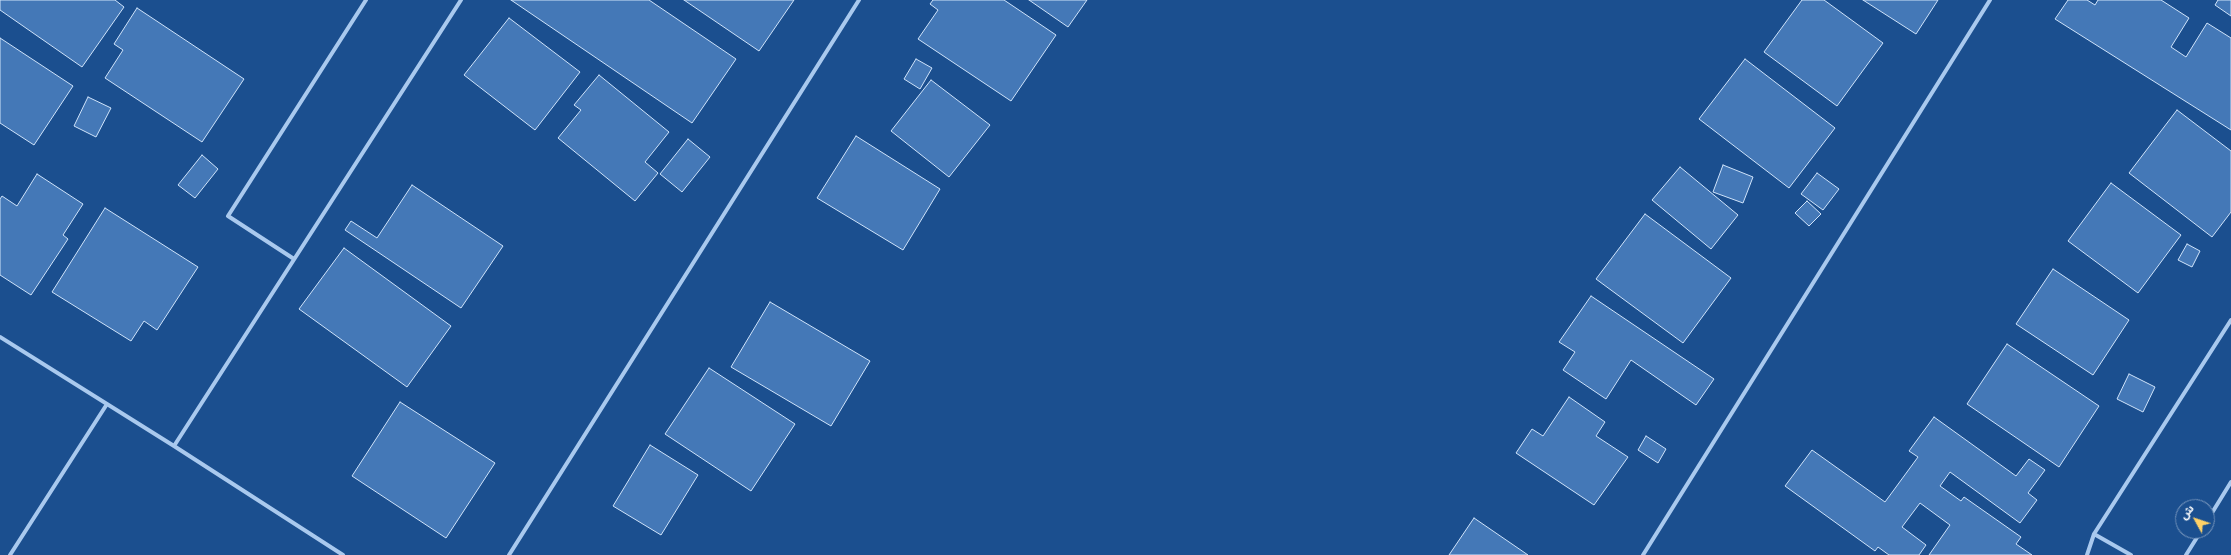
<!DOCTYPE html>
<html>
<head>
<meta charset="utf-8">
<style>
	body { margin:0 }
	#map { position:relative; width:2231px; height:555px; overflow:hidden; background:#1b4f8f; font-family:Barlow,"Noto Sans Arabic",sans-serif }
	canvas { display:block }
	.north { position:absolute; left:2175px; top:499px; width:40px; height:40px; box-sizing:border-box; background:#1b4f8f; border:1px solid #7695bc; border-radius:50%; rotate:310deg; font-size:11px; font-weight:700; line-height:16px; text-align:center; color:#fff }
	.north::after { content:''; display:block; margin:auto; width:14px; height:18px; background:#ffd166; clip-path:polygon(50% 0,100% 100%,50% 72%,0 100%) }
</style>
</head>
<body>
<div id="map">
<canvas width="2231" height="555"></canvas>
<div class="north">ش</div>
</div>
<script>
const ctx = document.querySelector('canvas').getContext('2d');
ctx.lineJoin = 'round';
function fillPath(path, color) {
  ctx.fillStyle = color;
  ctx.fill(path, 'evenodd');
}
function poly(rows) {
  const path = new Path2D();
  for (const r of rows) {
    path.moveTo(r[0], r[1]);
    for (let i = 2; i < r.length; i += 2) path.lineTo(r[i], r[i + 1]);
  }
  return path;
}
function strokePath(path, color, width, dash) {
  ctx.strokeStyle = color;
  ctx.lineWidth = width;
  ctx.lineCap = dash ? 'butt' : 'round';
  ctx.setLineDash(dash || []);
  ctx.stroke(path);
}
const building = poly([
	[0,0,115,0,124,7,82,67,0,10,0,0],
	[511,0,649,0,736,59,692,123,511,0],
	[684,0,794,0,759,51,684,0],
	[933,0,1004,0,1056,35,1011,101,918,39,938,10,930,4,933,0],
	[1029,0,1087,0,1068,27,1029,0],
	[1802,0,1824,0,1883,43,1837,106,1764,52,1802,0],
	[1863,0,1938,0,1916,34,1863,0],
	[2068,0,2087,0,2095,5,2098,0,2161,0,2189,18,2171,47,2186,57,2207,23,2231,38,2231,130,2055,19,2068,0],
	[2218,0,2231,0,2231,16,2215,5,2218,0],
	[137,8,244,79,202,142,105,78,123,50,114,44,137,8],
	[509,18,580,72,535,130,464,75,509,18],
	[0,38,73,86,34,145,0,123,0,38],
	[916,59,932,68,920,89,904,79,916,59],
	[1745,59,1835,128,1789,188,1699,119,1745,59],
	[599,75,669,132,645,162,658,173,635,201,558,138,581,110,574,105,599,75],
	[931,80,990,125,949,177,891,131,931,80],
	[88,97,111,108,96,137,74,126,88,97],
	[2177,110,2231,151,2231,212,2212,237,2129,173,2177,110],
	[856,136,940,189,903,250,817,198,856,136],
	[688,139,710,157,682,192,660,174,688,139],
	[202,155,218,169,195,198,178,185,202,155],
	[1723,165,1753,177,1743,203,1713,192,1723,165],
	[1680,167,1738,215,1711,249,1652,200,1680,167],
	[1817,173,1839,189,1823,210,1801,194,1817,173],
	[37,174,83,204,63,235,68,239,31,295,0,275,0,199,2,196,17,206,37,174],
	[2111,183,2181,235,2138,293,2068,241,2111,183],
	[412,185,503,246,461,308,345,230,351,221,377,238,412,185],
	[1807,201,1821,214,1809,226,1795,213,1807,201],
	[105,208,198,267,157,330,144,321,131,341,52,292,105,208],
	[1645,214,1731,278,1683,343,1596,279,1645,214],
	[2187,244,2200,251,2192,267,2178,260,2187,244],
	[344,248,451,326,407,387,299,309,344,248],
	[2053,269,2129,320,2093,375,2016,324,2053,269],
	[1591,296,1714,379,1696,405,1631,360,1606,399,1563,370,1575,352,1559,342,1591,296],
	[770,302,870,361,831,426,731,367,770,302],
	[2007,344,2099,406,2059,467,1967,404,2007,344],
	[709,368,795,424,751,491,665,434,709,368],
	[2129,374,2155,387,2143,412,2117,399,2129,374],
	[1569,397,1605,422,1596,436,1628,457,1594,505,1516,453,1532,429,1543,436,1569,397],
	[400,402,495,463,446,538,352,476,400,402],
	[1934,417,2016,476,2029,459,2045,470,2028,493,2037,500,2020,523,1950,472,1940,486,1961,501,1964,497,2021,537,2016,544,2032,555,1929,555,1950,525,1920,503,1902,527,1926,545,1919,555,1889,555,1878,547,1875,551,1785,486,1812,450,1885,502,1918,457,1909,451,1934,417],
	[1646,436,1666,449,1658,463,1638,450,1646,436],
	[650,445,698,475,661,535,613,506,650,445],
	[1474,518,1528,555,1449,555,1474,518]
]);
fillPath(building, '#4478b7');
strokePath(building, '#cfe3fa', 1);
strokePath(poly([
	[294,259,228,216,366,0],
	[0,337,174,446,343,555],
	[174,446,461,0],
	[2207,521,2231,482],
	[10,555,107,404],
	[509,555,859,0],
	[1643,555,1990,0],
	[2087,555,2094,534],
	[2131,555,2094,534,2231,320],
	[2186,555,2201,531]
]), '#a9c9ee', 4);
</script>
</body>
</html>
